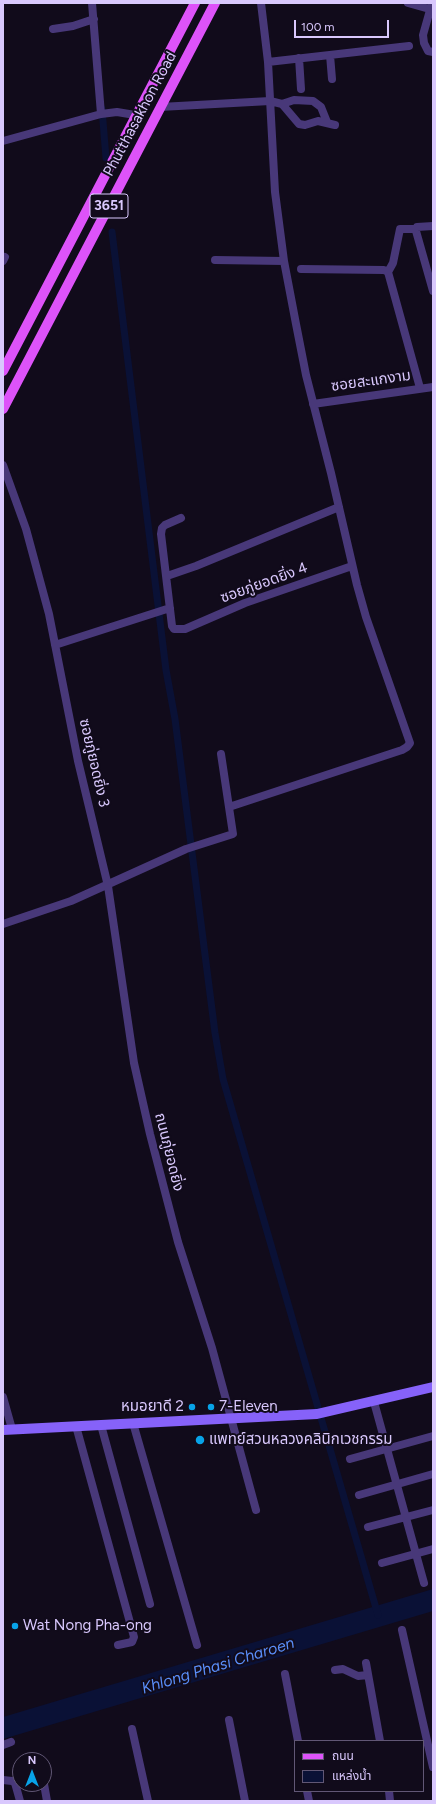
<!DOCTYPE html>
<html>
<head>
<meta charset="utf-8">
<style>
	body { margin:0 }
	#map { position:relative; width:436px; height:1804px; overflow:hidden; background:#110b1b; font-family:Figtree,"Noto Sans Thai",sans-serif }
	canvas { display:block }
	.frame { position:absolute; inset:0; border:4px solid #d9c8fd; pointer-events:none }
	.legend { position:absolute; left:294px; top:1740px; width:130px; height:52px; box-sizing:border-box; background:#110b1b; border:1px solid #615775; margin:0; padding:5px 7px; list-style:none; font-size:12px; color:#d9c8fd }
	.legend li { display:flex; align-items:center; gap:8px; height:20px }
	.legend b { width:20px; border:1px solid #615775 }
	.north { position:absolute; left:12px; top:1752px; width:40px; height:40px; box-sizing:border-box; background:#110b1b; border:1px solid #615775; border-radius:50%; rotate:0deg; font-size:11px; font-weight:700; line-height:16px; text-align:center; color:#d9c8fd }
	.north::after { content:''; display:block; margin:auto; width:14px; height:18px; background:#08a3e8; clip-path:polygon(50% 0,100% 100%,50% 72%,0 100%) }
	.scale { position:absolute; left:294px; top:20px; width:95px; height:18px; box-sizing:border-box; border:2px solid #d9c8fd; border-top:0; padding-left:5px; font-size:12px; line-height:14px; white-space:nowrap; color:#d9c8fd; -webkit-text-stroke:3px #110b1b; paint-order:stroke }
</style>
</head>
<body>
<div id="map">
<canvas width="436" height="1804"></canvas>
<div class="frame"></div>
<ul class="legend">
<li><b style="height:5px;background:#dd53f9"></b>ถนน</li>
<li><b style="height:11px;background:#0a1136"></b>แหล่งน้ำ</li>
</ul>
<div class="north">N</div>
<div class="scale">100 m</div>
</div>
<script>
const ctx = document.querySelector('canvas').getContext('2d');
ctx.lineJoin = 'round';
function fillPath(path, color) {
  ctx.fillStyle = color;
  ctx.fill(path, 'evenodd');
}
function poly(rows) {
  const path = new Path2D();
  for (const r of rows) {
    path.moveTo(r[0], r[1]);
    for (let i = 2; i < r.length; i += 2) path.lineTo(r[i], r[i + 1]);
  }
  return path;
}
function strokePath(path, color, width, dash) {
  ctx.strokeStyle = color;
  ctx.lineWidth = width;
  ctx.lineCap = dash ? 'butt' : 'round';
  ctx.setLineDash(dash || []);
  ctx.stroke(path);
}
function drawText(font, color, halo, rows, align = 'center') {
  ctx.font = font + ' Figtree,"Noto Sans Thai",sans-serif';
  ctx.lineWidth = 4;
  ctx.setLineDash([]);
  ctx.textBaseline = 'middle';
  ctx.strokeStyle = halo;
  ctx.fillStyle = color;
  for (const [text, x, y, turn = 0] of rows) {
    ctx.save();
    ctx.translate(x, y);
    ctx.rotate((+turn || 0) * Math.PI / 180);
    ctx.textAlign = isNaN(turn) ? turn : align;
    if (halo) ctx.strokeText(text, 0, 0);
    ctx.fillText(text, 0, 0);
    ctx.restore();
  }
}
fillPath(poly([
	[433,1589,433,1611,3,1739,3,1717]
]), '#0a1136');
strokePath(poly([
	[102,109,106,158],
	[112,232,166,670,175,719,215,1033,223,1079,378,1615]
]), '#0a1136', 7);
strokePath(poly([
	[92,3,101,114],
	[408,3,433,10],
	[432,3,423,35,424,43,428,51,433,52],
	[53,29,73,26,94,19],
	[330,55,332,79],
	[299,58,301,89],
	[268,62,409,46],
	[282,104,294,100,313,101,321,107,327,122],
	[160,107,270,101,282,104,299,124,305,125,318,121,335,125],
	[3,141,101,114,117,112,135,115],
	[433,226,417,227,416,231,433,291],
	[215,260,284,261],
	[3,261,5,257],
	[301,269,384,270,388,272,420,388],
	[388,272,393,263,400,229,416,229],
	[313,404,433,387],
	[3,465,26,529,49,614,78,761,108,886,134,1063,150,1134,178,1242,212,1348,256,1510],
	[181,518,165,525,162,528,161,534,172,626,174,629,185,629,245,603,352,566],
	[167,576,196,566,339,507],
	[55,645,170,608],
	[229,807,402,750,407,747,410,743,366,617,357,585,331,473,306,375,296,324,284,261,275,192,268,62,261,3],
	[3,924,71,901,186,849,233,834,221,754],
	[3,1397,12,1429],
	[374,1402,424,1583],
	[133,1423,197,1645],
	[101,1425,150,1604],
	[76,1426,134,1637,132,1642,118,1645],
	[350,1459,433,1436],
	[359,1495,433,1474],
	[368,1527,433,1510],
	[382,1563,433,1549],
	[402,1630,433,1767],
	[366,1663,380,1741],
	[335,1670,343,1669,358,1676,368,1675],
	[285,1674,298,1741],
	[229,1720,245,1801],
	[132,1729,148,1801],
	[3,1745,11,1742],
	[3,1780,12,1781,15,1783,20,1801],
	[44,1784,47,1801],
	[307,1791,309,1801],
	[389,1791,390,1801]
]), '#483879', 8);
strokePath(poly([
	[3,1430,317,1414,433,1387]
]), '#8662f9', 10);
strokePath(poly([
	[3,371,195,3],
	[3,409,215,3]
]), '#dd53f9', 10);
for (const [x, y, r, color] of [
	[192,1407,4,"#08a3e8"],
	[211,1407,4,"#08a3e8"],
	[200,1440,5,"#08a3e8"],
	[15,1626,4,"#08a3e8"]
]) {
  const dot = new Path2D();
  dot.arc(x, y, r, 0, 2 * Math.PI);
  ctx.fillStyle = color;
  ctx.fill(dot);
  strokePath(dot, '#110b1b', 1.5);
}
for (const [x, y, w] of [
	[109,206,38]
]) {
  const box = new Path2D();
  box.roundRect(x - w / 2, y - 12, w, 24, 3);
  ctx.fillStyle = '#110b1b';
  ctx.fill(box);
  strokePath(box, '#d9c8fd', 1);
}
drawText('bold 14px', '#d9c8fd', null, [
	["3651",109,206]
]);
drawText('15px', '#d9c8fd', '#110b1b', [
	["Phutthasakhon Road",140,114,-62],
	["ซอยสะแกงาม",371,381,-8],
	["ซอยภู่ยอดยิ่ง 4",264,583,-20],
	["ซอยภู่ยอดยิ่ง 3",94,763,77],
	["ถนนภู่ยอดยิ่ง",169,1152,76]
]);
drawText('15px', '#d9c8fd', '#110b1b', [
	["หมอยาดี 2",184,1407,"right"],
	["7-Eleven",219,1407],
	["แพทย์สวนหลวงคลินิกเวชกรรม",209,1440],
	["Wat Nong Pha-ong",23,1626]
], 'left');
drawText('italic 16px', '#5a8ef9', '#110b1b', [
	["Khlong Phasi Charoen",218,1666,-17]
]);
</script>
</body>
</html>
